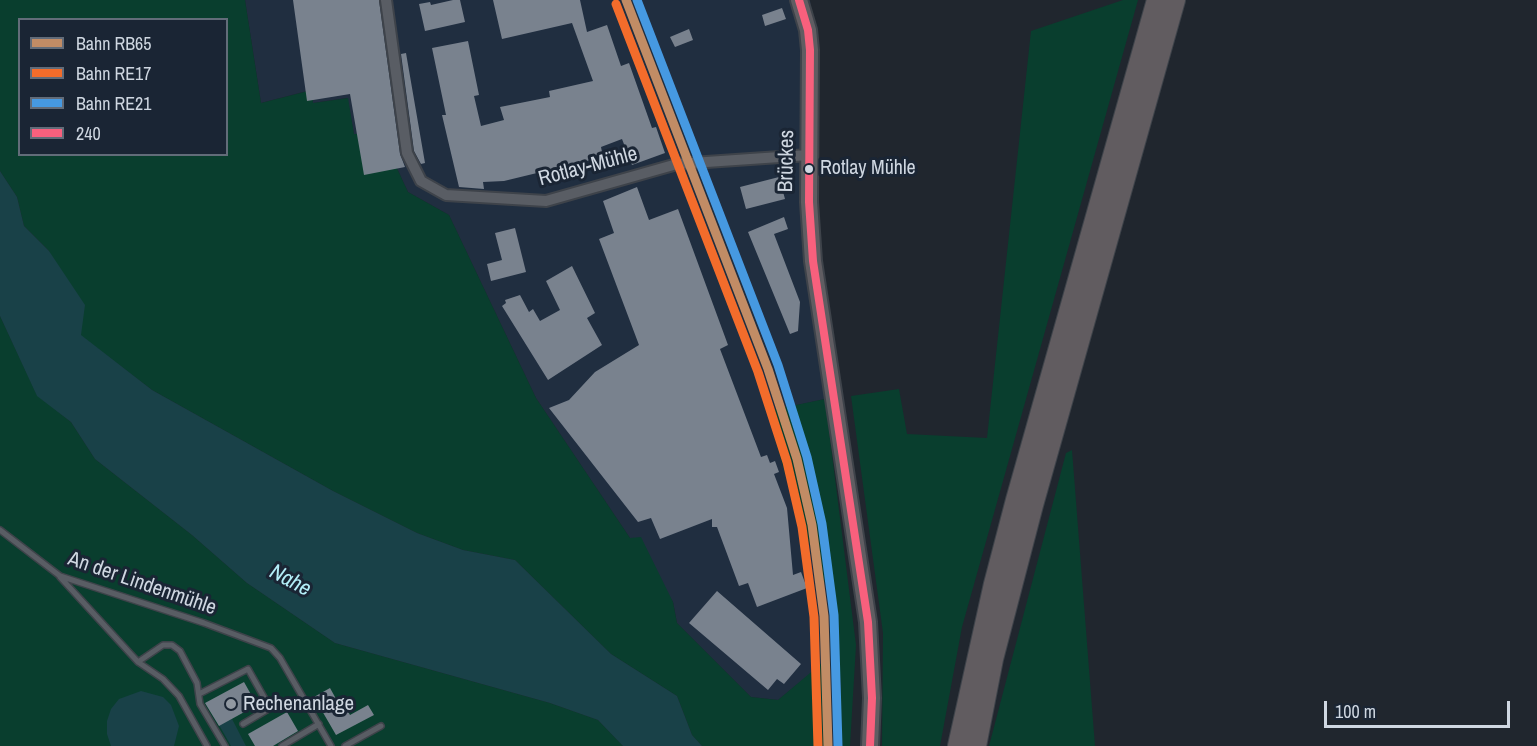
<!DOCTYPE html>
<html>
<head>
<meta charset="utf-8">
<style>
	body { margin:0 }
	#map { position:relative; width:1537px; height:746px; overflow:hidden; background:#20262e; font-family:"Archivo Narrow",sans-serif }
	canvas { display:block }
	.legend { position:absolute; left:18px; top:18px; width:210px; height:138px; box-sizing:border-box; background:#1a2534; border:2px solid #626c79; margin:0; padding:8px 10px; list-style:none; font-size:18px; color:#cfd7e1 }
	.legend li { display:flex; align-items:center; gap:12px; height:30px }
	.legend b { width:30px; border:2px solid #626c79 }
	.scale { position:absolute; left:1324px; top:701px; width:186px; height:27px; box-sizing:border-box; border:3px solid #cfd7e1; border-top:0; padding-left:8px; font-size:18px; line-height:21px; white-space:nowrap; color:#cfd7e1; -webkit-text-stroke:4px #1a2534; paint-order:stroke }
</style>
</head>
<body>
<div id="map">
<canvas width="1537" height="746"></canvas>
<ul class="legend">
<li><b style="height:8px;background:#c18c65"></b>Bahn RB65</li>
<li><b style="height:8px;background:#f36c2b"></b>Bahn RE17</li>
<li><b style="height:8px;background:#4699e1"></b>Bahn RE21</li>
<li><b style="height:8px;background:#f8607d"></b>240</li>
</ul>
<div class="scale">100 m</div>
</div>
<script>
const ctx = document.querySelector('canvas').getContext('2d');
ctx.lineJoin = 'round';
function fillPath(path, color) {
  ctx.fillStyle = color;
  ctx.fill(path, 'evenodd');
}
function poly(rows) {
  const path = new Path2D();
  for (const r of rows) {
    path.moveTo(r[0], r[1]);
    for (let i = 2; i < r.length; i += 2) path.lineTo(r[i], r[i + 1]);
  }
  return path;
}
function strokePath(path, color, width, dash) {
  ctx.strokeStyle = color;
  ctx.lineWidth = width;
  ctx.lineCap = dash ? 'butt' : 'round';
  ctx.setLineDash(dash || []);
  ctx.stroke(path);
}
function drawText(font, color, halo, rows, align = 'center') {
  ctx.font = font + ' "Archivo Narrow",sans-serif';
  ctx.lineWidth = 6;
  ctx.setLineDash([]);
  ctx.textBaseline = 'middle';
  ctx.strokeStyle = halo;
  ctx.fillStyle = color;
  for (const [text, x, y, turn = 0] of rows) {
    ctx.save();
    ctx.translate(x, y);
    ctx.rotate((+turn || 0) * Math.PI / 180);
    ctx.textAlign = isNaN(turn) ? turn : align;
    if (halo) ctx.strokeText(text, 0, 0);
    ctx.fillText(text, 0, 0);
    ctx.restore();
  }
}
fillPath(poly([
	[245,0,810,0,819,61,817,180,821,251,843,395,793,406,836,610,841,689,840,746,824,746,822,664,778,700,751,697,677,623,673,602,536,398,449,215,408,192,394,162,354,134,347,98,313,103,311,90,261,103]
]), '#202e40');
fillPath(poly([
	[0,0,245,0,261,103,312,90,313,103,348,98,354,134,385,134,394,162,408,192,449,215,536,398,630,538,641,537,673,602,677,623,751,697,778,700,822,663,824,746,702,746,692,735,677,696,611,654,515,560,463,550,417,533,333,491,152,390,80,335,49,251,24,226,17,197,0,171],
	[20,20,226,20,226,154,20,154],
	[1123,0,1138,0,962,627,940,746,882,746,883,633,851,396,899,389,907,434,987,438,1031,31],
	[0,316,37,395,71,422,95,459,192,535,247,583,335,643,550,703,598,720,623,746,0,746],
	[825,399,856,645,850,746,840,746,841,689,836,610,795,508,767,411],
	[1072,450,1095,746,989,746,1066,453]
]), '#093e2e');
fillPath(poly([
	[0,171,17,197,24,226,49,251,85,305,81,335,152,390,333,491,417,533,463,550,515,560,611,654,677,696,692,735,702,746,623,746,598,720,550,703,335,643,247,583,192,535,95,459,71,422,37,396,0,316],
	[141,691,163,697,171,705,179,726,174,746,111,746,107,734,107,721,111,709,119,699],
	[232,719,246,746,231,746,219,725]
]), '#194148');
fillPath(poly([
	[293,0,379,0,400,154,405,167,364,175,350,94,307,101],
	[453,0,460,0,465,22,425,31,419,4,430,2,431,5],
	[493,0,580,0,587,32,607,25,621,66,629,63,652,128,656,127,665,153,632,165,622,139,601,147,603,157,504,181,483,182,484,189,459,187,442,115,446,115,432,48,468,41,479,95,474,96,481,126,504,120,500,107,550,97,549,91,593,81,572,23,502,39],
	[782,8,786,19,765,26,762,15],
	[689,29,693,40,675,47,670,37],
	[406,53,425,163,421,164,414,151,401,54],
	[779,177,785,199,746,209,740,187],
	[637,187,649,220,678,209,728,345,720,349,761,457,767,455,770,463,775,461,779,472,774,474,787,508,793,575,801,572,807,588,757,607,748,583,739,586,717,527,712,527,712,519,660,539,651,518,638,522,549,408,569,400,595,372,639,345,599,239,614,233,603,201],
	[784,217,788,229,774,234,800,302,798,331,790,334,748,232],
	[515,228,526,272,491,281,487,264,502,260,495,233],
	[572,266,595,313,587,318,602,345,548,380,502,306,506,303,505,300,520,295,529,312,533,309,540,321,560,310,546,281],
	[717,591,801,664,784,684,777,679,768,690,689,623],
	[244,682,257,705,219,726,205,703],
	[330,688,340,706,344,704,350,715,368,705,374,715,336,735,314,697],
	[287,712,298,731,273,746,255,746,248,734]
]), '#79828e');
const lane = poly([
	[0,530,60,576,204,623,271,648,280,658,331,746],
	[60,577,138,662,163,679,179,696,207,746],
	[138,662,163,645,172,645,180,651,197,683,200,704,225,746],
	[199,694,248,669,270,708,243,724],
	[282,746,319,724],
	[345,746,381,726]
]);
const street = poly([
	[386,0,407,153,421,181,446,195,546,201,677,164,809,155]
]);
const primary = poly([
	[799,0,808,30,810,50,809,202,813,261,868,622,872,698,870,746]
]);
const highway = poly([
	[958,746,994,584,1016,500,1157,0],
	[976,746,993,659,1033,505,1175,0]
]);
strokePath(lane, '#3e434a', 8);
strokePath(street, '#3e434a', 14);
strokePath(primary, '#3e434a', 20);
strokePath(highway, '#3e434a', 22);
strokePath(lane, '#595d64', 5);
strokePath(street, '#595d64', 10);
strokePath(primary, '#605d62', 16);
strokePath(highway, '#615c60', 20);
strokePath(poly([
	[799,0,808,30,810,50,809,202,813,261,868,622,872,698,870,746]
]), '#f8607d', 8);
strokePath(poly([
	[626,0,768,369,797,459,812,525,824,616,828,746]
]), '#c18c65', 9);
strokePath(poly([
	[616,4,758,372,787,462,802,527,814,617,818,746]
]), '#f36c2b', 9);
strokePath(poly([
	[637,0,778,365,807,457,822,524,834,615,838,746]
]), '#4699e1', 9);
for (const [x, y, r, color] of [
	[809,169,5,"#cfd7e1"],
	[231,704,6,"#9299a2"]
]) {
  const dot = new Path2D();
  dot.arc(x, y, r, 0, 2 * Math.PI);
  ctx.fillStyle = color;
  ctx.fill(dot);
  strokePath(dot, '#1a2534', 2);
}
drawText('20px', '#cfd7e1', '#1a2534', [
	["Rotlay Mühle",820,169]
], 'left');
drawText('21px', '#cfd7e1', '#1a2534', [
	["Brückes",787,161,-89],
	["Rotlay-Mühle",588,167,-15],
	["An der Lindenmühle",142,584,19]
]);
drawText('21px', '#cfd7e1', '#1a2534', [
	["Rechenanlage",243,704]
], 'left');
drawText('italic 22px', '#b3eef8', '#1a2534', [
	["Nahe",290,581,28]
]);
</script>
</body>
</html>
